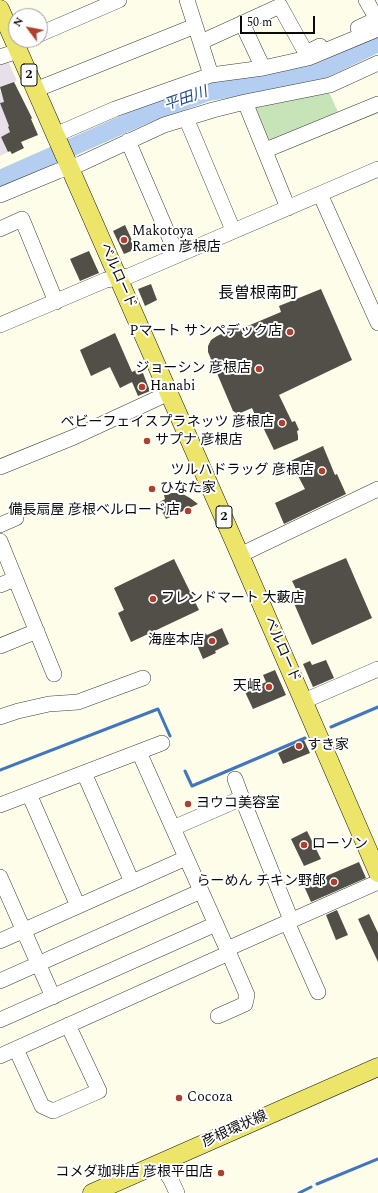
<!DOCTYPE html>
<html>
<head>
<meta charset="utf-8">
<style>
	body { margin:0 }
	#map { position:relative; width:378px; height:1193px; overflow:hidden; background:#fdfdea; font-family:Spectral,serif }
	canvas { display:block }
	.north { position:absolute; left:8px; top:8px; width:40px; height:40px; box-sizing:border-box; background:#fff; border:1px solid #9d9d9d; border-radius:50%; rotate:302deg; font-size:11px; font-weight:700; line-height:16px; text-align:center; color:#0a0a0a }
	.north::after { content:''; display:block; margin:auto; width:14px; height:18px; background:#ae402f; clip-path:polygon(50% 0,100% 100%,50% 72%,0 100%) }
	.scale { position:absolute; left:240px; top:16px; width:75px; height:18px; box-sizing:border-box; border:2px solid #0a0a0a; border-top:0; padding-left:5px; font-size:12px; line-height:14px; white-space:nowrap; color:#0a0a0a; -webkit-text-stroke:3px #fff; paint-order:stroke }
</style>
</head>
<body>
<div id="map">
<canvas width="378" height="1193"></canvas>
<div class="north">N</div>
<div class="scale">50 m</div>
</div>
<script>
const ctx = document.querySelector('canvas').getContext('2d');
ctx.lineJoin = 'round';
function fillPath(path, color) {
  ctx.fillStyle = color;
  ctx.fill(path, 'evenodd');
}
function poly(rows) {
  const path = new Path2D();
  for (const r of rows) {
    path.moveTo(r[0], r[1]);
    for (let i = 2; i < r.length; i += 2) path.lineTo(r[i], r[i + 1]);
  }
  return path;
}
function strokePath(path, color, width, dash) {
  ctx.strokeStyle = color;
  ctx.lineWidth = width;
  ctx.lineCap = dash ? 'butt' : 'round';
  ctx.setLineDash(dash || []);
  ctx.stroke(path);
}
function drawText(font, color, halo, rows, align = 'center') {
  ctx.font = font + ' Spectral,"Noto Sans JP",serif';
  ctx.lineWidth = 4;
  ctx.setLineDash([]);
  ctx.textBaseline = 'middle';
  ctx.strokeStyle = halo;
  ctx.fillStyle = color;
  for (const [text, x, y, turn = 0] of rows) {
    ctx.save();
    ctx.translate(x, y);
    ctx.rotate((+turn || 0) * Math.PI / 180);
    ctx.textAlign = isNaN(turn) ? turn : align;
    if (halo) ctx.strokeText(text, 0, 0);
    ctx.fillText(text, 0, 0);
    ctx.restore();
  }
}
fillPath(poly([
	[7,59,17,81,0,87,0,61],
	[0,90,4,102,1,103,9,126,8,127,10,132,1,137,8,152,0,156]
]), '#e9dfe8');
fillPath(poly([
	[327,88,339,114,273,141,266,138,254,104]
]), '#c6e4b7');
strokePath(poly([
	[331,727,378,707],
	[0,770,158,709,170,736],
	[185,771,192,786,305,738],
	[317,1184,378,1159],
	[299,1193,311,1187]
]), '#4076c1', 3);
strokePath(poly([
	[0,179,149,113,208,92,251,85,322,70,378,43]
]), '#b3cef0', 18);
fillPath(poly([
	[14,82,32,118,31,119,38,135,21,142,24,148,12,154,10,151,8,152,1,137,10,132,8,127,9,126,0,103,4,102,0,87],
	[125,225,136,249,124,254,113,231],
	[89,251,99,273,80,281,70,259],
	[151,284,157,300,145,306,138,289],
	[321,289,352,360,279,395,292,422,295,421,299,430,297,431,298,436,298,440,274,450,261,423,259,424,252,408,238,414,233,411,208,352,208,346,211,340,217,336,230,330,231,333,281,312,279,306],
	[115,333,132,372,141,368,150,391,138,396,132,382,120,388,110,367,91,376,80,350],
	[323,446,335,475,337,474,346,494,284,524,275,503,305,489,297,474,292,476,286,463],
	[172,493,181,493,190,498,198,504,166,519,158,503,165,499,164,495],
	[346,558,372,618,312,645,290,594,297,591,292,581],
	[174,559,199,610,131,642,118,613,124,610,114,588],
	[222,628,229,644,215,651,216,653,203,659,194,638,205,633,207,635],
	[326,660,334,678,313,687,303,664,310,661,312,665],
	[275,670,286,695,253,709,245,692,266,682,263,675],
	[304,740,310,753,283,764,278,753],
	[307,831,321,859,304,866,291,839],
	[359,862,366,878,311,902,304,886,311,884,309,879,315,877,317,880],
	[337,910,348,935,336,940,326,915],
	[369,914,378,933,378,962,358,919]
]), '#524e48');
const minor = poly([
	[187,0,211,75],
	[242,23,263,68],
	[358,28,377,19,366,0],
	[40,34,119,0],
	[201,42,280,6,306,53,320,46],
	[0,57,18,51],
	[35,90,195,26],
	[245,102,288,208],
	[186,118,233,230],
	[55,135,115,109,211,75,263,68,308,58,378,29],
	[128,141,177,255],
	[266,150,378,104],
	[320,194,378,323],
	[0,195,58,171,80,164,164,125,213,110,245,102,330,85,378,63],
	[0,229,22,219,56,302],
	[0,325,106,280,129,276,378,169],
	[0,467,74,437,169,393],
	[0,525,16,518],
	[0,541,54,674],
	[240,555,378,489],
	[0,585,15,579],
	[0,646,37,631],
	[304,701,378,669],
	[0,717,18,711,49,704,78,702,143,678],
	[139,752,227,949,378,882],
	[84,773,132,882],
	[235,779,242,798],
	[29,794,78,906],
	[0,805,162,743],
	[173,828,242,798,291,920],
	[0,877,53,997],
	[287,922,318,992],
	[0,941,186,858],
	[0,981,201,891],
	[218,1016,245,1004,247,995,227,949],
	[0,1020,216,924],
	[16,1049,42,1106,53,1111,99,1091,68,1025],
	[0,1056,229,953],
	[160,1163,171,1180,177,1193]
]);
const major = poly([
	[0,9,240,555,378,873],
	[92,1193,378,1067]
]);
strokePath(minor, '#3d3d3d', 16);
strokePath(major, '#1b1b1b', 19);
strokePath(minor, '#fff', 15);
strokePath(major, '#ede56a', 18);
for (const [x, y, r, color] of [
	[124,240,4,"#ae402f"],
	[290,332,4,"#ae402f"],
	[259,369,4,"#ae402f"],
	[142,387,4,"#ae402f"],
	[282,423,4,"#ae402f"],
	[147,441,4,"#ae402f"],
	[322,471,4,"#ae402f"],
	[152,489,4,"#ae402f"],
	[188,511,4,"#ae402f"],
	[153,599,4,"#ae402f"],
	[212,641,4,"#ae402f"],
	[269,687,4,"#ae402f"],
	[299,746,4,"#ae402f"],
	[188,804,4,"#ae402f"],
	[304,845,4,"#ae402f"],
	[334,882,4,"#ae402f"],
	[179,1098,4,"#ae402f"],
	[221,1173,4,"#ae402f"]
]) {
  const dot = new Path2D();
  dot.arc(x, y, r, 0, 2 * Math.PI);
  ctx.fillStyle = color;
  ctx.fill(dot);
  strokePath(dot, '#fff', 1.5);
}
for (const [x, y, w] of [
	[29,75,16],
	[224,517,16]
]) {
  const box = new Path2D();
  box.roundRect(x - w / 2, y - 11, w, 22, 3);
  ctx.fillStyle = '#fff';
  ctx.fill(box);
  strokePath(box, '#0a0a0a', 1);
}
drawText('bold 13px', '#0a0a0a', null, [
	["2",29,75],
	["2",224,517]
]);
drawText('14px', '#0a0a0a', '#fff', [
	["Makotoya",132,232],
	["Ramen 彦根店",132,248],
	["Pマート サンペデック店",282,332,"right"],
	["ジョーシン 彦根店",251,369,"right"],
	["Hanabi",150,387],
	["ベビーフェイスプラネッツ 彦根店",274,423,"right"],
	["サプナ 彦根店",155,441],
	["ツルハドラッグ 彦根店",314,471,"right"],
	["ひなた家",160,489],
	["備長扇屋 彦根ベルロード店",180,511,"right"],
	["フレンドマート 大藪店",161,599],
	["海座本店",204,641,"right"],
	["天岷",261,687,"right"],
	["すき家",307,746],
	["ヨウコ美容室",196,804],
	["ローソン",312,845],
	["らーめん チキン野郎",326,882,"right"],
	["Cocoza",187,1098],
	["コメダ珈琲店 彦根平田店",213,1173,"right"]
], 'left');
drawText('14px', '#0a0a0a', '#fff', [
	["ベルロード",117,276,66],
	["ベルロード",281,650,66],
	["彦根環状線",235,1130,-24]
]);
drawText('italic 15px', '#1f4b91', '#fff', [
	["平田川",186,100,-19]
]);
drawText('16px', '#0a0a0a', '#fff', [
	["長曽根南町",258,295]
]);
</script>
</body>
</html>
